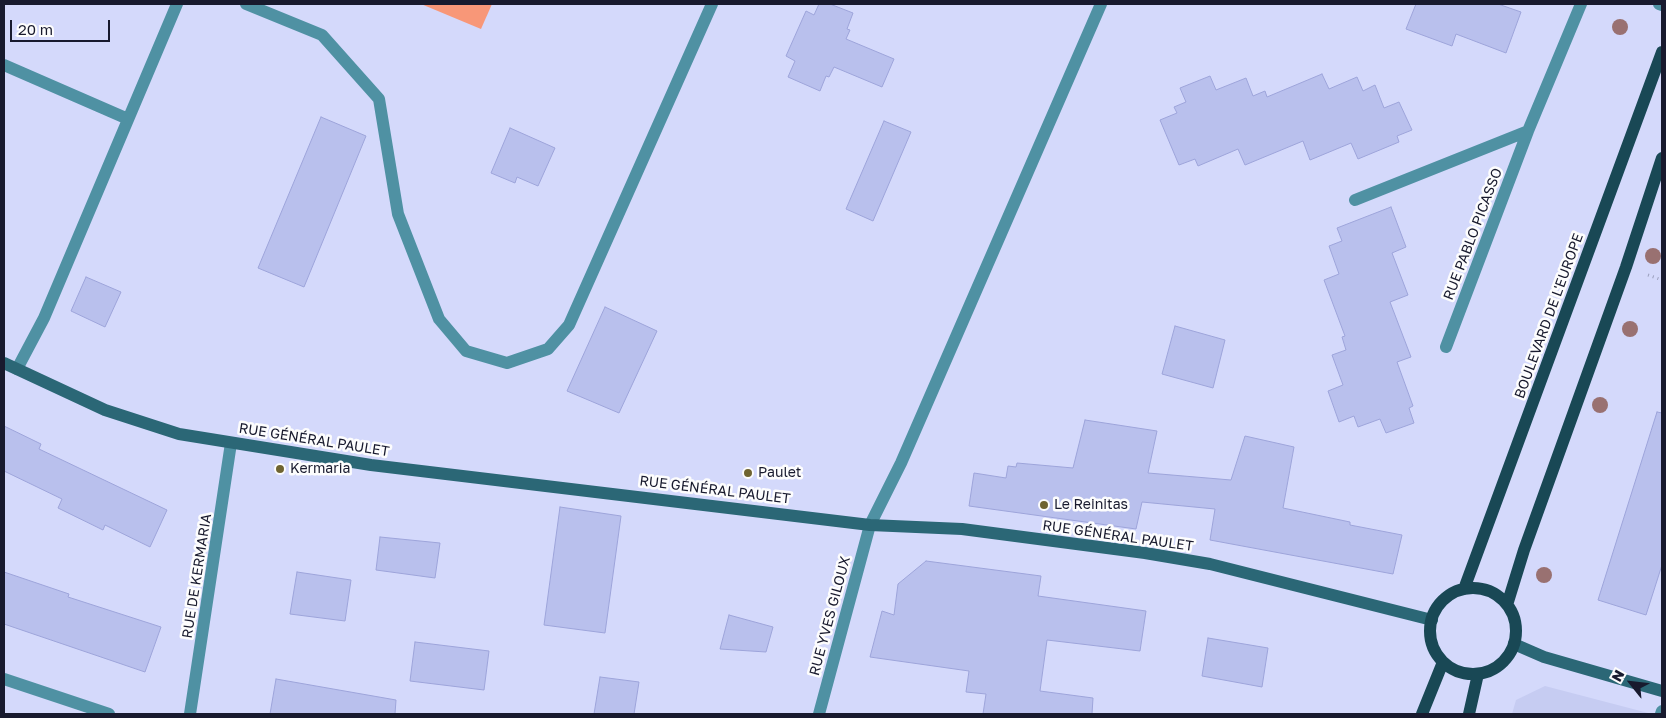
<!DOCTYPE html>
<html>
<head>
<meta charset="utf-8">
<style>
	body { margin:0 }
	#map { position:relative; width:1666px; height:718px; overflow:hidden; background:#d4d9fb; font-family:"Golos Text",sans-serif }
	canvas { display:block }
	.frame { position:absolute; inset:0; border:5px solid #181a2e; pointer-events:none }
	.north { position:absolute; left:1606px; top:658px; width:50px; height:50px; -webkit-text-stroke:4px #fdfdfd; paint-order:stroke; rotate:299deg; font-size:14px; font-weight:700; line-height:20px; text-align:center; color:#181a2e }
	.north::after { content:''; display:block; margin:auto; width:18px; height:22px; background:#181a2e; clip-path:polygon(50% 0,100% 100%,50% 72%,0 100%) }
	.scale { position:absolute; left:10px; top:20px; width:100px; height:22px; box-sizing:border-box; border:2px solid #181a2e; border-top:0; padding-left:6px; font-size:15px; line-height:18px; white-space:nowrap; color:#181a2e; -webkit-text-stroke:4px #fdfdfd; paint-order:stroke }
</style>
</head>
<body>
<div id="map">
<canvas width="1666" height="718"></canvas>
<div class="frame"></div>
<div class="north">N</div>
<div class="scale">20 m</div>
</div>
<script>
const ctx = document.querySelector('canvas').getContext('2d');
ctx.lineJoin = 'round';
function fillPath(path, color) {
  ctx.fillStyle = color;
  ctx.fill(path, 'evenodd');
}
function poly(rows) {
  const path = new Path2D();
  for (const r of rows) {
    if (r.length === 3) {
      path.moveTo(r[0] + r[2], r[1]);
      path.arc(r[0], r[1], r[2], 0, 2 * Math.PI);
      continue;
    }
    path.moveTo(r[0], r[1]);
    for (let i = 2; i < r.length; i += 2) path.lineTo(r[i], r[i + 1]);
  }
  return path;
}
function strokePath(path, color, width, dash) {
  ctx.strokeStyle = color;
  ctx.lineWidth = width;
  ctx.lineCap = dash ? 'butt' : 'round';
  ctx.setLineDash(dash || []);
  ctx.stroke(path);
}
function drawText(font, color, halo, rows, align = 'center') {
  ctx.font = font + ' "Golos Text",sans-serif';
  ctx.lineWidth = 5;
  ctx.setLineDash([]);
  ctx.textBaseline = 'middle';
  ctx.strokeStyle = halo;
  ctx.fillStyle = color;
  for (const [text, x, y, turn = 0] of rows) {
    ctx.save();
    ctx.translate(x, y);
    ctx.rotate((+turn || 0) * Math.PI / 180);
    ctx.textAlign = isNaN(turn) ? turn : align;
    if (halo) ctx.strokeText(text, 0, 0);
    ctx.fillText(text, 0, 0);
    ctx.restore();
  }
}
fillPath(poly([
	[1545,686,1652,714,1512,714,1516,700]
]), '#c6ccf2');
fillPath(poly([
	[421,4,492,4,481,29]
]), '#f89778');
const building = poly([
	[819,4,830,4,853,13,847,29,850,30,846,39,894,59,882,87,834,67,829,77,826,76,820,91,788,77,795,61,786,56,806,11,814,15,819,4],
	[1416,4,1498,4,1521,12,1506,53,1456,34,1452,46,1406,29,1416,4],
	[1322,74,1329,89,1357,77,1363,91,1375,85,1384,108,1399,102,1412,130,1397,136,1399,142,1358,159,1351,143,1310,160,1303,141,1245,165,1238,149,1198,166,1195,159,1179,165,1160,120,1177,113,1174,107,1186,102,1180,88,1210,76,1216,90,1246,78,1253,96,1265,91,1267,97,1322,74],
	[321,117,366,136,304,287,258,268,321,117],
	[884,121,911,132,873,221,846,209,884,121],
	[510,128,555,148,538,186,517,177,515,183,491,173,510,128],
	[1391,207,1406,247,1392,253,1408,295,1390,302,1411,357,1397,362,1413,406,1409,408,1414,423,1386,433,1380,419,1358,427,1354,416,1339,422,1328,391,1343,385,1332,355,1346,350,1342,337,1345,336,1324,280,1339,274,1329,246,1342,241,1337,228,1391,207],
	[86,277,121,292,105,327,71,311,86,277],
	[605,307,657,331,619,413,567,391,605,307],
	[1175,326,1225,340,1213,388,1162,374,1175,326],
	[1657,412,1662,413,1662,565,1646,615,1598,600,1657,412],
	[1085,420,1157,431,1148,473,1231,480,1245,436,1294,447,1283,508,1350,522,1350,525,1402,535,1393,574,1210,540,1215,509,1142,502,1136,529,969,506,974,473,1006,478,1008,466,1016,467,1017,463,1073,468,1085,420],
	[4,426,41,444,39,449,167,510,150,547,105,525,103,530,58,508,62,499,4,471,4,426],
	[560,507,621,516,605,633,544,625,560,507],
	[380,537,440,543,435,578,376,570,380,537],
	[926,561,1041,576,1038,596,1146,611,1140,651,1047,640,1040,691,1093,698,1092,714,983,714,986,694,966,692,969,671,870,657,882,611,894,615,898,584,926,561],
	[4,572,69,594,68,597,161,627,145,672,4,624,4,572],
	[297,572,351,580,345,621,290,614,297,572],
	[729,615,773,627,766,652,720,649,729,615],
	[1208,638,1268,648,1262,687,1202,676,1208,638],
	[415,642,489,651,484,690,410,681,415,642],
	[600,677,639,682,634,714,594,714,600,677],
	[276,679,396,700,395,714,270,714,276,679]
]);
fillPath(building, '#b9c0ed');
strokePath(building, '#9da4da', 1);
strokePath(poly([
	[1648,275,1662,280]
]), '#9b9fbd', 3, [1, 4]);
strokePath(poly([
	[246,4,322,35,379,99,398,214,439,319,466,351,507,363,548,349,569,325,712,4],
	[4,65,128,119],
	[17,369,44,318,177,4],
	[870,525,901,463,1101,4],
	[1661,714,1662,711]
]), '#4f91a3', 12);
strokePath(poly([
	[1659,4,1662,5],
	[1355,200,1528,131],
	[1446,347,1528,131,1581,4],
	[4,679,109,714],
	[190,714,231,443],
	[819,714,870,525]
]), '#4f91a3', 12);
strokePath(poly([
	[4,363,105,410,179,434,371,465,870,525,962,529,1145,553,1210,564,1432,620],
	[1514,644,1544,657,1662,691]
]), '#2b6776', 12);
strokePath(poly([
	[1473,631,43],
	[1464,589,1662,52],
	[1507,605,1524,550,1626,267,1662,158],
	[1422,714,1443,662],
	[1469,714,1478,674]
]), '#194855', 12);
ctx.fillStyle = '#997171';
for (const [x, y] of [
	[1620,27],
	[1653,256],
	[1630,329],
	[1600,405],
	[1544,575]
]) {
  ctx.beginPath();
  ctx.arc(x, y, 8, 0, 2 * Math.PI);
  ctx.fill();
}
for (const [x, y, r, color] of [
	[280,469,5,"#6f6431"],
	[748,473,5,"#6f6431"],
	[1044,505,5,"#6f6431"]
]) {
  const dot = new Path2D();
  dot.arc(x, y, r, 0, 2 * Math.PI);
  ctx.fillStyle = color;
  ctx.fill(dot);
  strokePath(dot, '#fdfdfd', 2);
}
drawText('14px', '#181a2e', '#fdfdfd', [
	["RUE PABLO PICASSO",1473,234,-69],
	["BOULEVARD DE L'EUROPE",1549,316,-70],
	["RUE GÉNÉRAL PAULET",314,440,9],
	["RUE GÉNÉRAL PAULET",715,490,7],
	["RUE GÉNÉRAL PAULET",1118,536,8],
	["RUE DE KERMARIA",197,576,-81],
	["RUE YVES GILOUX",830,616,-75]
]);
drawText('14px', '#181a2e', '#fdfdfd', [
	["Kermaria",290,469],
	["Paulet",758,473],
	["Le Reinitas",1054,505]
], 'left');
</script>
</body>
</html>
